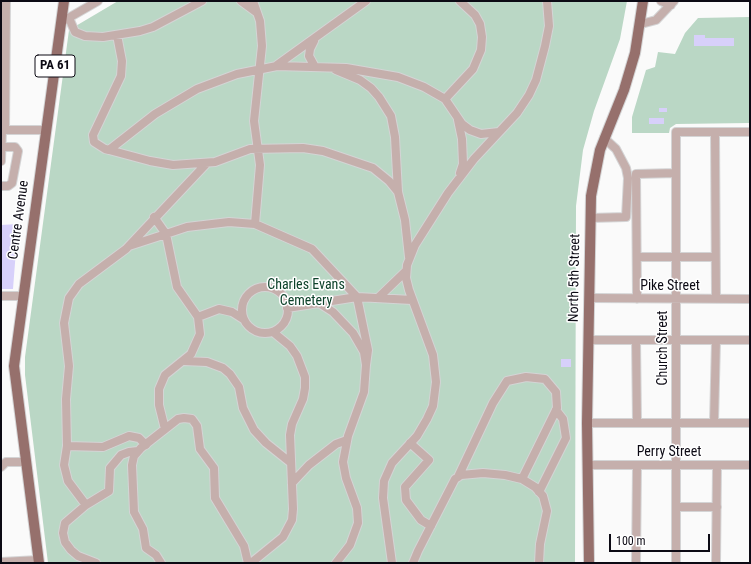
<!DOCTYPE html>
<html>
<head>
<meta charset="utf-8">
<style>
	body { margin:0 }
	#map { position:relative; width:751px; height:564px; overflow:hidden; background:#fafafa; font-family:"Roboto Condensed",sans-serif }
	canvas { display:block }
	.frame { position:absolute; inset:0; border:2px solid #0c0a14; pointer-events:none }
	.scale { position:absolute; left:609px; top:534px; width:101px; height:18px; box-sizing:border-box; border:2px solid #0c0a14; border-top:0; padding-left:5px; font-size:12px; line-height:14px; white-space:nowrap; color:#0c0a14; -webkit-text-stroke:3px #fff; paint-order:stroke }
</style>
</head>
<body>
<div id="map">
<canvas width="751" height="564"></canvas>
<div class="frame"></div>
<div class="scale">100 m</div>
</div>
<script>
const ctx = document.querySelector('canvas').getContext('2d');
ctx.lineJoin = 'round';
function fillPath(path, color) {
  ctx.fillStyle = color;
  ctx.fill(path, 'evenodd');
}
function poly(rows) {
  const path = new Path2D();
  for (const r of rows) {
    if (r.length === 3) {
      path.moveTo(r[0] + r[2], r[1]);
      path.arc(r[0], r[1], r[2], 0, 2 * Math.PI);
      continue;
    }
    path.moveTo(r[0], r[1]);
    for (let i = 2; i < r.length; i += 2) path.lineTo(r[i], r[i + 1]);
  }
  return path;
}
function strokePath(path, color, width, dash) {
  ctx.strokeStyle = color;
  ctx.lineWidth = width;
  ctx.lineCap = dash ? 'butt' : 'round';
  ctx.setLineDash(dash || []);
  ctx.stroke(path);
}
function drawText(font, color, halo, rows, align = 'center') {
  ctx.font = font + ' "Roboto Condensed",sans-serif';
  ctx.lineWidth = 3;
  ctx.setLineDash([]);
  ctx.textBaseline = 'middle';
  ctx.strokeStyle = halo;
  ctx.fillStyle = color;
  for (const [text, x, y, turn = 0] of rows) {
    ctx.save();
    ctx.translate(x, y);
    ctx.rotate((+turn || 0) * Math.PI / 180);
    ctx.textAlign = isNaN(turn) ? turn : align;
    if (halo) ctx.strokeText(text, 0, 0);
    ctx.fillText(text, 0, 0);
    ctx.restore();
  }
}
fillPath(poly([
	[118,1,627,1,620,39,594,111,583,150,576,206,575,563,48,563,25,375,25,357,69,30],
	[749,17,749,123,676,124,670,128,669,133,632,133,632,117,646,70,655,67,658,52,675,54,685,33,698,18]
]), '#bad7c5');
fillPath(poly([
	[694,35,705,35,705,38,734,38,734,46,694,46],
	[659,108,667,108,667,112,659,112],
	[649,118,664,118,664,124,649,124],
	[18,224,13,289,1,289,1,225],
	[561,359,571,359,571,367,561,367]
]), '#d7d0fa');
const minor = poly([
	[241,1,256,12],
	[253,1,260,21,262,46,254,121,260,165,255,224],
	[661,1,671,5],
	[69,18,75,32,85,36,103,37,140,31,153,27,202,1],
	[65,20,98,1],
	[641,24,656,20,674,1],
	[117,35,122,61,121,76,93,135,94,142,105,149,109,150,155,114,197,89,237,74,277,66,346,68,398,77,424,87,445,99,462,124,470,130,481,134,499,132],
	[314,41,310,49,309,56,315,67],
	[277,65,366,1],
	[336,70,360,80,371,88,379,97,391,116,395,137,398,192,405,220,409,257],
	[445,99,473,69,481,50,482,37,480,24,475,15,460,1],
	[458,120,462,139,463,164,460,173],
	[1,130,46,130],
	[5,130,6,1],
	[715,132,716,299],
	[1,147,15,147,18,151,12,183,8,186,1,186],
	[109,150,150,161,173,165,215,162,250,149,303,148,323,151,373,168,389,181,398,192],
	[1,161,2,130],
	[590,218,626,217,628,178,626,168,616,149,604,138],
	[129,246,166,234,154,217],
	[637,257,715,257],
	[265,310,23],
	[1,296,23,296],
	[379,297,406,271],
	[591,298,750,299],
	[637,299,636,174,676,173],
	[319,303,333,312,353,333,364,352,366,365,364,392,348,436,343,462,346,478,357,508,358,523,350,545,336,563],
	[287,308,357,297,412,300],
	[198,317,219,309,232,312,243,319],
	[588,340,750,340],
	[636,340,637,423],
	[184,361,207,362,223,368,230,374,239,387,243,408,254,430,266,443,291,463],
	[587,423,750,423],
	[714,423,716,340],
	[165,429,159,405,159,389,165,375,191,354,200,334,198,317,177,287,166,234,187,227,229,222,255,224,312,249,357,297,368,350,366,365],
	[410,443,429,460,405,487,406,500,421,520,431,526],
	[67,446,103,447,129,436,139,438,146,445],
	[587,465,750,465],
	[1,467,6,462,26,462],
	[458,477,493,403,507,381,526,377,545,379,556,392,557,408,522,479],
	[292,483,309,465,336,444,347,440],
	[539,492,566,438,563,419,556,410],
	[86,505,68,481,64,465,67,446,66,399,69,366,64,323,69,298,79,284,126,249,207,163],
	[676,507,717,507],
	[1,562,39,560],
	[96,563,78,556,71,550,65,542,63,533,65,523,86,505,109,491,110,468,121,455,129,452,138,451],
	[161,563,156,555,146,548,143,529,134,512,132,465,134,456,141,448,178,419,184,418,192,419,197,426,200,449,214,468,215,498,244,546,248,563],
	[251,563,283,537,292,520,293,509,290,435,292,424,303,399,305,388,305,377,297,356,290,346,273,332],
	[392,563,383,498,384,481,392,463,417,436,427,419,433,406,436,382,433,355,409,290,406,278,407,265,415,245,448,193,474,159,517,113,529,95,536,80,545,46,549,26,547,1],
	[413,563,418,551,455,479,461,475,483,473,505,475,522,479,535,487,543,496,547,511,540,544,539,563],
	[636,563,637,465],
	[676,563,676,132,750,132],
	[716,563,717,465]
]);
const major = poly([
	[39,563,14,366,64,1],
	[589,563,587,423,591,196,600,150,624,90,635,53,643,1]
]);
strokePath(minor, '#d4d4d5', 10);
strokePath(major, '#d4d4d5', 12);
strokePath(minor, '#c5afac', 8);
strokePath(major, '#96706c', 10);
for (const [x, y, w] of [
	[55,66,40]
]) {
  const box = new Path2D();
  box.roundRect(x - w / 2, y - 11, w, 22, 3);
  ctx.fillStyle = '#fff';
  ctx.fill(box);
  strokePath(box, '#0c0a14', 1);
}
drawText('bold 13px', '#0c0a14', null, [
	["PA 61",55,66]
]);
drawText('14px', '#0c0a14', '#fff', [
	["Centre Avenue",19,220,-82],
	["North 5th Street",575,278,-89],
	["Pike Street",670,286],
	["Church Street",663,348,-90],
	["Perry Street",669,452]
]);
drawText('14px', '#0c422a', '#fff', [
	["Charles Evans",306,285],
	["Cemetery",306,301]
]);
</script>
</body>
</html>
